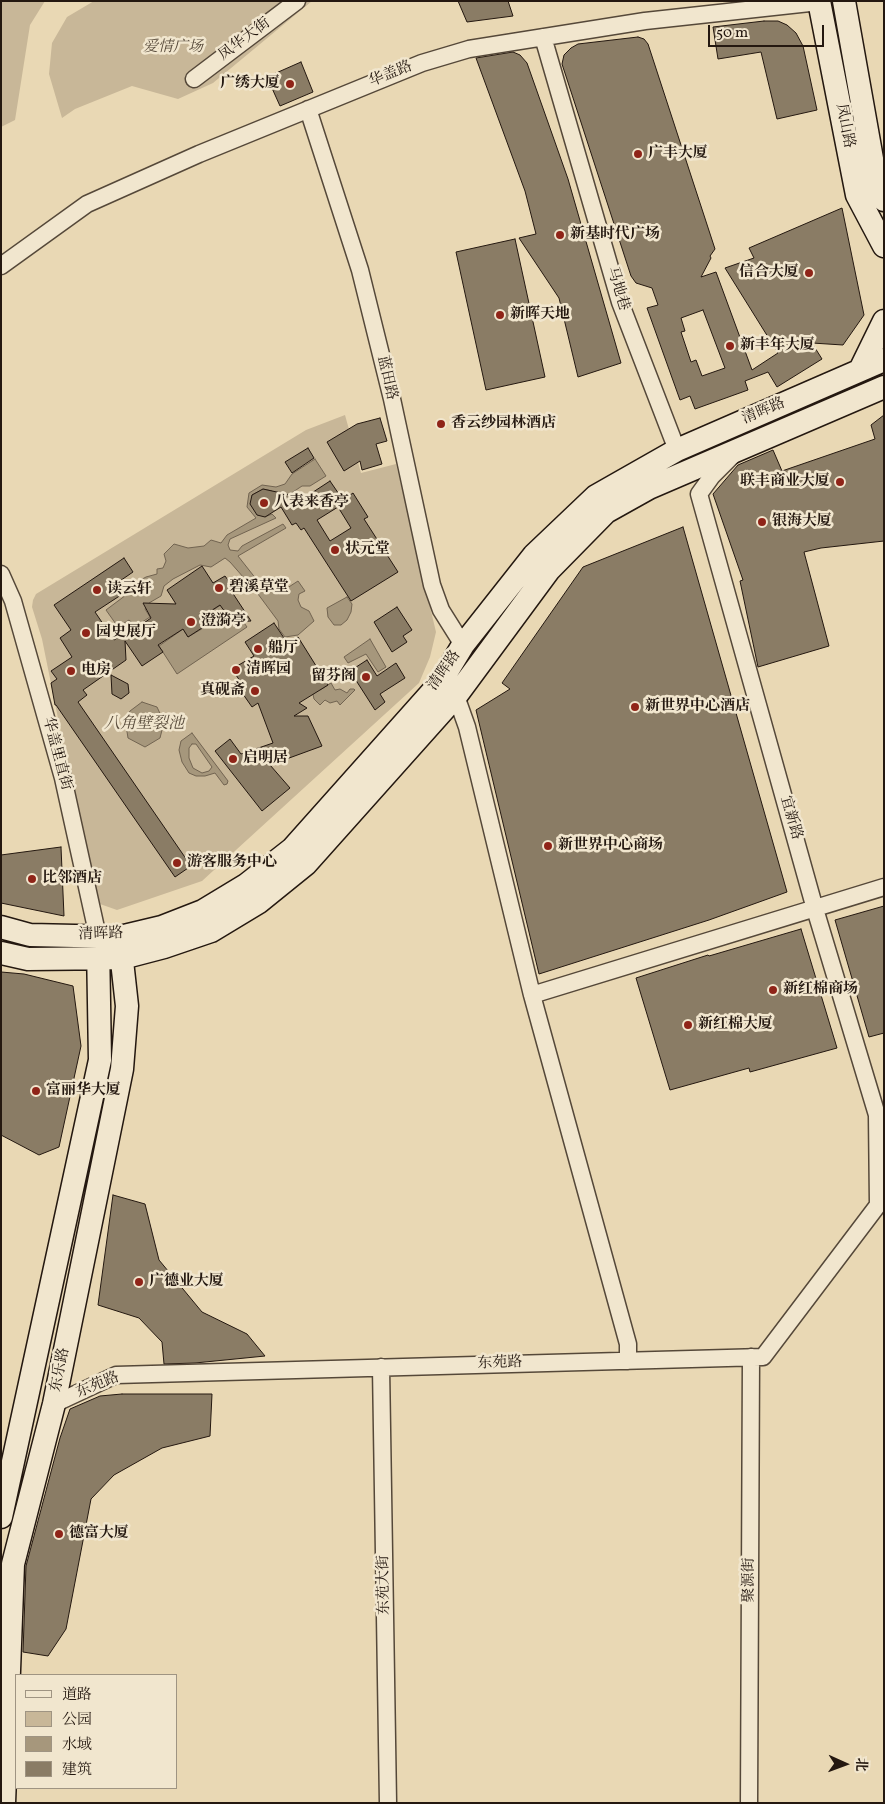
<!DOCTYPE html>
<html>
<head>
<meta charset="utf-8">
<style>
	body { margin:0 }
	#map { position:relative; width:885px; height:1804px; overflow:hidden; background:#e9d8b4; font-family:Vollkorn,"Noto Serif SC",serif }
	canvas { display:block }
	.frame { position:absolute; inset:0; border:2px solid #241810; pointer-events:none }
	.legend { position:absolute; left:15px; top:1674px; width:162px; height:115px; box-sizing:border-box; background:#f1e6ce; border:1px solid #9f9482; margin:0; padding:6px 9px; list-style:none; font-size:15px; color:#241810 }
	.legend li { display:flex; align-items:center; gap:10px; height:25px }
	.legend b { width:25px; border:1px solid #9f9482 }
	.north { position:absolute; left:820px; top:1739px; width:50px; height:50px; -webkit-text-stroke:4px #f1e6ce; paint-order:stroke; rotate:92deg; font-size:14px; font-weight:700; line-height:20px; text-align:center; color:#241810 }
	.north::after { content:''; display:block; margin:auto; width:18px; height:22px; background:#241810; clip-path:polygon(50% 0,100% 100%,50% 72%,0 100%) }
	.scale { position:absolute; left:708px; top:25px; width:116px; height:22px; box-sizing:border-box; border:2px solid #241810; border-top:0; padding-left:6px; font-size:15px; line-height:18px; white-space:nowrap; color:#241810; -webkit-text-stroke:4px #f1e6ce; paint-order:stroke }
</style>
</head>
<body>
<div id="map">
<canvas width="885" height="1804"></canvas>
<div class="frame"></div>
<ul class="legend">
<li><b style="height:6px;background:#f1e6ce"></b>道路</li>
<li><b style="height:14px;background:#c8b798"></b>公园</li>
<li><b style="height:14px;background:#a6977c"></b>水域</li>
<li><b style="height:14px;background:#8a7c65"></b>建筑</li>
</ul>
<div class="north">北</div>
<div class="scale">50 m</div>
</div>
<script>
const ctx = document.querySelector('canvas').getContext('2d');
ctx.lineJoin = 'round';
function fillPath(path, color) {
  ctx.fillStyle = color;
  ctx.fill(path, 'evenodd');
}
function poly(rows) {
  const path = new Path2D();
  for (const r of rows) {
    path.moveTo(r[0], r[1]);
    for (let i = 2; i < r.length; i += 2) path.lineTo(r[i], r[i + 1]);
  }
  return path;
}
function strokePath(path, color, width, dash) {
  ctx.strokeStyle = color;
  ctx.lineWidth = width;
  ctx.lineCap = dash ? 'butt' : 'round';
  ctx.setLineDash(dash || []);
  ctx.stroke(path);
}
function drawText(font, color, halo, rows, align = 'center') {
  ctx.font = font + ' Vollkorn,"Noto Serif SC",serif';
  ctx.lineWidth = 5;
  ctx.setLineDash([]);
  ctx.textBaseline = 'middle';
  ctx.strokeStyle = halo;
  ctx.fillStyle = color;
  for (const [text, x, y, turn = 0] of rows) {
    ctx.save();
    ctx.translate(x, y);
    ctx.rotate((+turn || 0) * Math.PI / 180);
    ctx.textAlign = isNaN(turn) ? turn : align;
    if (halo) ctx.strokeText(text, 0, 0);
    ctx.fillText(text, 0, 0);
    ctx.restore();
  }
}
fillPath(poly([
	[1,1,45,1,30,25,15,120,1,127],
	[94,1,312,1,213,83,178,99,132,86,75,109,62,118,49,74,52,43,67,17],
	[345,415,361,473,396,464,436,632,430,657,419,683,202,881,117,910,100,904,79,822,42,639,32,607,33,600,36,594,306,430]
]), '#c8b798');
const water = poly([
	[315,459,326,476,310,486,302,486,278,502,272,491,263,489,252,495,265,517,272,514,276,518,230,539,228,545,230,550,238,551,242,546,283,524,286,528,238,556,264,589,273,589,278,594,298,581,305,591,299,594,298,600,301,607,309,611,314,621,298,635,285,637,279,629,278,621,258,594,230,562,225,558,211,567,200,565,173,579,164,586,161,596,149,603,145,609,150,617,136,626,129,620,118,627,106,610,126,595,122,590,146,577,157,574,157,569,163,568,166,561,164,554,174,544,188,548,204,546,211,540,221,543,227,535,256,518,247,507,249,493,262,485,276,487,285,484,292,474,315,459],
	[347,597,352,604,351,612,347,620,341,625,334,625,328,617,327,608,347,597],
	[229,600,231,613,229,618,232,622,237,622,240,617,247,627,177,674,159,646,183,629,188,637,205,627,200,618,229,600],
	[370,639,386,667,378,672,366,654,348,663,344,657,370,639],
	[309,677,320,690,331,683,335,690,340,689,347,693,350,689,354,689,355,690,340,705,337,701,330,703,325,700,320,705,314,699,309,677],
	[142,702,157,707,164,722,160,738,145,747,128,738,125,719,130,711,142,702],
	[192,733,228,781,227,784,224,785,215,773,205,776,196,776,189,773,182,762,179,750,181,741,192,733],
	[192,744,196,744,212,767,209,771,202,773,193,768,189,758,189,748,192,744]
]);
fillPath(water, '#a6977c');
strokePath(water, '#726451', 1);
const building = poly([
	[458,1,508,1,513,16,467,22,458,1],
	[764,21,778,21,787,25,796,33,803,46,817,110,777,119,761,52,718,59,713,27,764,21],
	[638,37,644,39,648,44,715,249,710,256,711,258,701,277,716,272,752,370,778,353,725,268,754,258,749,248,842,208,864,315,843,345,812,343,822,359,777,387,768,372,745,381,748,390,695,409,690,396,680,400,647,308,658,305,652,288,636,283,631,276,562,64,564,55,571,48,578,44,638,37],
	[703,310,725,368,702,376,696,360,691,362,681,332,685,331,681,318,703,310],
	[513,52,520,55,527,63,568,179,621,363,578,377,559,298,519,238,536,234,525,191,476,58,513,52],
	[301,62,313,92,280,106,267,77,301,62],
	[515,239,545,377,486,390,456,252,515,239],
	[884,415,884,541,821,548,804,552,829,646,758,667,740,581,743,580,713,494,738,465,773,450,782,471,875,439,871,425,884,415],
	[380,418,387,441,376,444,382,464,362,470,360,461,344,471,327,442,357,424,380,418],
	[308,448,314,458,292,473,285,462,308,448],
	[330,481,343,500,353,493,368,517,364,519,398,572,351,601,304,528,301,530,296,523,292,525,281,507,265,517,257,515,250,504,252,495,263,489,304,498,330,481],
	[338,507,351,528,330,541,317,520,338,507],
	[683,527,787,892,709,920,539,974,476,710,510,689,502,683,583,567,683,527],
	[124,558,133,572,114,585,121,595,95,612,114,640,125,633,125,636,151,618,143,603,176,604,167,590,202,566,213,583,225,576,233,587,230,589,251,621,232,622,220,605,200,618,205,626,188,637,183,629,158,645,163,652,142,666,125,641,126,660,83,690,87,695,78,702,191,866,175,877,56,705,55,705,51,683,57,679,51,671,72,657,60,638,71,630,54,605,124,558],
	[397,607,412,630,403,636,407,642,392,652,374,622,397,607],
	[274,623,288,644,298,637,328,685,299,703,307,708,294,716,308,716,322,746,270,765,290,788,262,811,215,751,230,739,241,754,273,743,258,703,252,707,238,687,242,684,232,669,254,656,245,642,274,623],
	[367,660,377,676,396,663,405,678,380,694,385,702,375,710,350,671,367,660],
	[111,675,128,684,129,693,121,699,112,694,111,675],
	[61,847,64,916,1,903,1,855,61,847],
	[884,906,884,1033,869,1037,835,920,884,906],
	[801,929,837,1048,750,1072,749,1068,670,1090,636,978,708,955,709,956,801,929],
	[1,972,24,974,73,986,81,1046,59,1147,39,1155,1,1135,1,972],
	[113,1195,145,1204,159,1260,202,1312,247,1334,265,1356,195,1363,164,1364,162,1342,139,1318,98,1305,113,1195],
	[122,1394,212,1394,210,1436,162,1448,114,1475,91,1499,66,1629,48,1656,23,1652,26,1566,60,1438,70,1409,100,1396,122,1394]
]);
fillPath(building, '#8a7c65');
strokePath(building, '#241810', 1);
const street = poly([
	[543,37,620,302,677,450],
	[194,79,297,1],
	[308,109,360,270,392,399,432,585,441,610,463,645],
	[1,266,87,204,199,154,422,63,469,49,645,21,819,2],
	[1,574,13,601,63,778,98,937],
	[456,696,467,727,532,995],
	[628,1361,628,1344,532,995,884,887],
	[381,1367,388,1803],
	[54,1404,116,1375,763,1357,878,1205,877,1115,815,909,699,494,712,476,732,456],
	[749,1803,751,1357]
]);
const secondary = poly([
	[819,1,857,195,884,246],
	[844,1,877,187,884,200],
	[860,370,884,321],
	[1,927,30,935,120,937,162,927,203,911,246,885,292,849,440,683,463,645,534,555,596,496,677,450,884,360],
	[1,953,28,959,122,958,164,947,211,931,259,902,306,864,456,696,549,570,606,512,649,488,884,387],
	[1,1517,100,1060,98,945],
	[4,1803,13,1564,54,1404,122,1069,127,1006,120,943]
]);
strokePath(street, '#554839', 19);
strokePath(secondary, '#241810', 25);
strokePath(street, '#f1e6ce', 16);
strokePath(secondary, '#f1e6ce', 22);
for (const [x, y, r, color] of [
	[290,84,5,"#8f2418"],
	[638,154,5,"#8f2418"],
	[560,235,5,"#8f2418"],
	[809,273,5,"#8f2418"],
	[500,315,5,"#8f2418"],
	[730,346,5,"#8f2418"],
	[441,424,5,"#8f2418"],
	[840,482,5,"#8f2418"],
	[264,503,5,"#8f2418"],
	[762,522,5,"#8f2418"],
	[335,550,5,"#8f2418"],
	[219,588,5,"#8f2418"],
	[97,590,5,"#8f2418"],
	[191,622,5,"#8f2418"],
	[86,633,5,"#8f2418"],
	[258,649,5,"#8f2418"],
	[236,670,5,"#8f2418"],
	[71,671,5,"#8f2418"],
	[366,677,5,"#8f2418"],
	[255,691,5,"#8f2418"],
	[635,707,5,"#8f2418"],
	[233,759,5,"#8f2418"],
	[548,846,5,"#8f2418"],
	[177,863,5,"#8f2418"],
	[32,879,5,"#8f2418"],
	[773,990,5,"#8f2418"],
	[688,1025,5,"#8f2418"],
	[36,1091,5,"#8f2418"],
	[139,1282,5,"#8f2418"],
	[59,1534,5,"#8f2418"]
]) {
  const dot = new Path2D();
  dot.arc(x, y, r, 0, 2 * Math.PI);
  ctx.fillStyle = color;
  ctx.fill(dot);
  strokePath(dot, '#f1e6ce', 2);
}
drawText('15px', '#241810', '#f1e6ce', [
	["凤华大街",245,40,-37],
	["华盖路",391,75,-22],
	["凤山路",844,126,79],
	["马地巷",617,289,73],
	["蓝田路",386,378,77],
	["清晖路",764,412,-23],
	["清晖路",445,671,-55],
	["华盖里直街",56,754,75],
	["宜新路",790,818,74],
	["清晖路",101,935,-2],
	["东苑路",500,1364,-2],
	["东乐路",61,1370,-79],
	["东苑路",98,1386,-22],
	["聚源街",750,1580,-90],
	["东苑大街",385,1585,-91]
]);
drawText('italic 15px', '#554839', '#f1e6ce', [
	["爱情广场",173,48]
]);
drawText('bold 15px', '#241810', '#f1e6ce', [
	["广绣大厦",280,84,"right"],
	["广丰大厦",648,154],
	["新基时代广场",570,235],
	["信合大厦",799,273,"right"],
	["新晖天地",510,315],
	["新丰年大厦",740,346],
	["香云纱园林酒店",451,424],
	["联丰商业大厦",830,482,"right"],
	["八表来香亭",274,503],
	["银海大厦",772,522],
	["状元堂",345,550],
	["碧溪草堂",229,588],
	["读云轩",107,590],
	["澄漪亭",201,622],
	["园史展厅",96,633],
	["船厅",268,649],
	["清晖园",246,670],
	["电房",81,671],
	["留芬阁",356,677,"right"],
	["真砚斋",245,691,"right"],
	["新世界中心酒店",645,707],
	["启明居",243,759],
	["新世界中心商场",558,846],
	["游客服务中心",187,863],
	["比邻酒店",42,879],
	["新红棉商场",783,990],
	["新红棉大厦",698,1025],
	["富丽华大厦",46,1091],
	["广德业大厦",149,1282],
	["德富大厦",69,1534]
], 'left');
drawText('italic 16px', '#584b3b', '#f1e6ce', [
	["八角壁裂池",144,725]
]);
</script>
</body>
</html>
